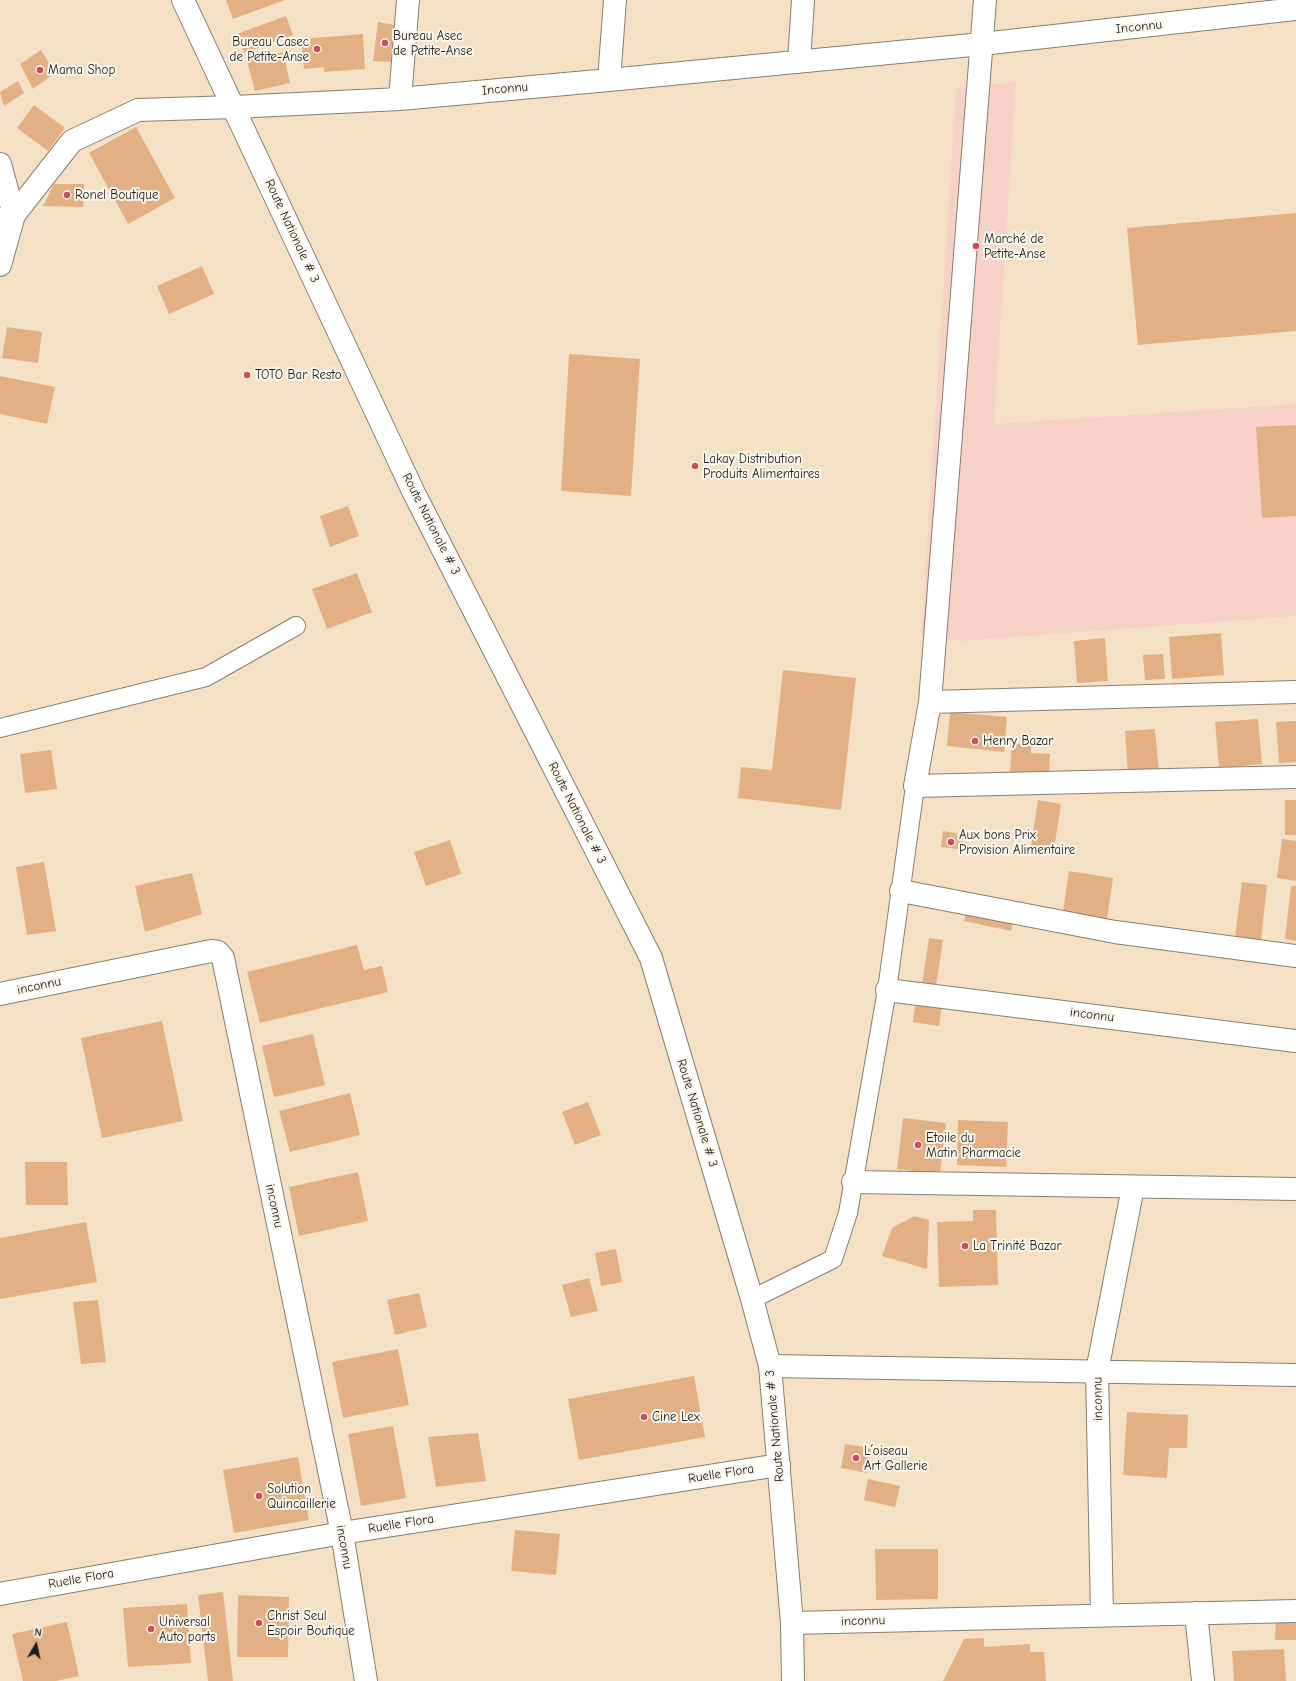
<!DOCTYPE html>
<html>
<head>
<meta charset="utf-8">
<style>
	body { margin:0 }
	#map { position:relative; width:1296px; height:1681px; overflow:hidden; background:#f4e1c5; font-family:"Comic Neue",sans-serif }
	canvas { display:block }
	.north { position:absolute; left:16px; top:1625px; width:40px; height:40px; -webkit-text-stroke:3px #fbf7ec; paint-order:stroke; rotate:9deg; font-size:11px; font-weight:700; line-height:16px; text-align:center; color:#1c1c1c }
	.north::after { content:''; display:block; margin:auto; width:14px; height:18px; background:#1c1c1c; clip-path:polygon(50% 0,100% 100%,50% 72%,0 100%) }
</style>
</head>
<body>
<div id="map">
<canvas width="1296" height="1681"></canvas>
<div class="north">N</div>
</div>
<script>
const ctx = document.querySelector('canvas').getContext('2d');
ctx.lineJoin = 'round';
function fillPath(path, color) {
  ctx.fillStyle = color;
  ctx.fill(path, 'evenodd');
}
function poly(rows) {
  const path = new Path2D();
  for (const r of rows) {
    path.moveTo(r[0], r[1]);
    for (let i = 2; i < r.length; i += 2) path.lineTo(r[i], r[i + 1]);
  }
  return path;
}
function strokePath(path, color, width, dash) {
  ctx.strokeStyle = color;
  ctx.lineWidth = width;
  ctx.lineCap = dash ? 'butt' : 'round';
  ctx.setLineDash(dash || []);
  ctx.stroke(path);
}
function drawText(font, color, halo, rows, align = 'center') {
  ctx.font = font + ' "Comic Neue",sans-serif';
  ctx.lineWidth = 4;
  ctx.setLineDash([]);
  ctx.textBaseline = 'middle';
  ctx.strokeStyle = halo;
  ctx.fillStyle = color;
  for (const [text, x, y, turn = 0] of rows) {
    ctx.save();
    ctx.translate(x, y);
    ctx.rotate((+turn || 0) * Math.PI / 180);
    ctx.textAlign = isNaN(turn) ? turn : align;
    if (halo) ctx.strokeText(text, 0, 0);
    ctx.fillText(text, 0, 0);
    ctx.restore();
  }
}
fillPath(poly([
	[1016,82,994,424,1296,404,1296,616,961,641,921,637,956,88]
]), '#f7d1c8');
fillPath(poly([
	[226,0,285,0,233,19],
	[286,16,293,35,244,53,237,34],
	[378,22,395,25,391,62,373,61],
	[363,34,365,69,324,72,324,67,304,69,301,39],
	[41,50,55,73,33,89,20,64],
	[283,52,290,83,255,91,247,61],
	[18,81,24,93,4,106,0,92],
	[34,105,65,128,48,151,17,128],
	[136,127,175,198,128,224,89,153],
	[54,184,84,184,83,207,43,206],
	[1296,213,1296,331,1138,345,1127,228],
	[202,266,214,294,169,314,157,286],
	[7,327,42,332,38,363,2,358],
	[569,354,640,359,631,496,561,491],
	[0,376,55,387,47,424,0,414],
	[1296,425,1296,516,1262,518,1256,427],
	[348,506,359,536,330,547,320,516],
	[357,573,372,612,327,629,312,589],
	[1221,633,1224,675,1172,679,1169,637],
	[1105,638,1108,681,1077,683,1074,641],
	[1163,654,1165,679,1145,680,1143,655],
	[783,670,856,678,841,810,738,798,741,767,772,770],
	[950,712,1007,717,1004,752,947,746],
	[1258,719,1262,764,1219,768,1215,722],
	[1296,721,1296,762,1279,763,1276,722],
	[1155,729,1159,772,1128,774,1125,731],
	[1012,743,1031,745,1031,753,1050,754,1049,775,1010,772],
	[51,750,57,789,25,793,20,754],
	[1038,800,1061,804,1053,856,1030,852],
	[1285,800,1296,800,1296,835,1285,835],
	[943,831,961,834,960,841,966,842,965,850,941,847],
	[1282,839,1296,841,1296,881,1277,878],
	[450,840,461,874,426,886,414,852],
	[44,862,56,931,27,935,16,867],
	[1069,871,1113,878,1106,926,1062,919],
	[192,873,202,914,145,932,135,886],
	[1242,882,1267,885,1261,940,1235,937],
	[1291,886,1296,886,1296,941,1285,939],
	[967,909,1014,920,1011,931,964,921],
	[929,938,943,940,936,986,922,984],
	[357,945,364,970,382,966,388,992,260,1023,247,972],
	[916,998,942,1002,939,1026,913,1022],
	[162,1021,183,1121,102,1138,81,1038],
	[313,1034,325,1085,274,1097,262,1046],
	[350,1093,360,1135,290,1152,279,1111],
	[588,1102,601,1135,575,1145,562,1112],
	[903,1118,946,1123,940,1174,897,1169],
	[958,1120,1008,1122,1006,1167,957,1165],
	[25,1162,67,1162,68,1205,26,1205],
	[358,1172,368,1221,299,1236,289,1187],
	[973,1210,996,1210,998,1285,939,1287,937,1222,973,1221],
	[914,1216,929,1220,927,1269,882,1256,892,1228],
	[86,1222,97,1282,0,1299,0,1238],
	[616,1249,622,1282,601,1286,595,1253],
	[589,1278,598,1311,571,1317,562,1285],
	[419,1293,427,1327,395,1335,387,1300],
	[98,1300,106,1362,81,1364,73,1302],
	[398,1349,409,1405,343,1418,332,1362],
	[694,1376,705,1437,579,1460,568,1399],
	[1127,1412,1188,1415,1187,1448,1169,1448,1167,1478,1123,1475],
	[393,1426,406,1498,361,1506,348,1434],
	[478,1433,486,1481,436,1487,428,1437],
	[845,1444,871,1448,867,1473,841,1468],
	[298,1457,309,1520,234,1533,223,1470],
	[868,1479,900,1486,895,1507,864,1500],
	[515,1530,560,1534,556,1575,511,1571],
	[875,1549,938,1549,938,1599,876,1600],
	[223,1592,233,1681,208,1681,198,1595],
	[238,1595,289,1597,288,1657,237,1657],
	[187,1604,191,1663,128,1667,123,1608],
	[1276,1616,1296,1616,1296,1640,1275,1640],
	[67,1622,79,1676,56,1681,23,1681,12,1634],
	[984,1638,984,1647,1030,1644,1030,1652,1044,1652,1046,1681,943,1681,964,1639],
	[1284,1649,1286,1681,1234,1681,1232,1651]
]), '#e3b086');
const lane = poly([
	[0,728,206,677,296,626],
	[752,1299,833,1259,848,1213,887,990,915,786]
]);
const street = poly([
	[985,0,930,702,915,786,1296,777],
	[799,62,803,0],
	[609,80,615,0],
	[400,99,408,0],
	[0,164,14,215,5,218],
	[0,265,14,215,72,141,138,110,234,107,400,99,609,80,982,44,1296,9],
	[930,702,1296,692],
	[901,891,1115,932,1296,956],
	[887,990,1296,1041],
	[0,994,211,951,218,952,223,958,342,1533,366,1681],
	[853,1182,1296,1189],
	[770,1366,1296,1375],
	[0,1594,342,1533,779,1465],
	[1196,1613,1203,1681],
	[1102,1615,1097,1371,1133,1187],
	[792,1623,1296,1611]
]);
const primary = poly([
	[183,0,413,491,651,958,752,1299,770,1366,792,1623,793,1681]
]);
strokePath(lane, '#887e70', 20);
strokePath(street, '#887e70', 24);
strokePath(primary, '#887e70', 24);
strokePath(lane, '#fff', 18);
strokePath(street, '#fff', 22);
strokePath(primary, '#fff', 22);
for (const [x, y, r, color] of [
	[385,43,4,"#d1495b"],
	[317,49,4,"#d1495b"],
	[40,70,4,"#d1495b"],
	[67,195,4,"#d1495b"],
	[976,246,4,"#d1495b"],
	[247,375,4,"#d1495b"],
	[695,466,4,"#d1495b"],
	[975,741,4,"#d1495b"],
	[951,842,4,"#d1495b"],
	[918,1145,4,"#d1495b"],
	[965,1246,4,"#d1495b"],
	[644,1417,4,"#d1495b"],
	[856,1458,4,"#d1495b"],
	[259,1496,4,"#d1495b"],
	[259,1623,4,"#d1495b"],
	[151,1629,4,"#d1495b"]
]) {
  const dot = new Path2D();
  dot.arc(x, y, r, 0, 2 * Math.PI);
  ctx.fillStyle = color;
  ctx.fill(dot);
  strokePath(dot, '#fbf7ec', 1.5);
}
drawText('13px', '#1c1c1c', '#fbf7ec', [
	["Inconnu",1139,27,-6],
	["Inconnu",505,89,-5],
	["Route Nationale # 3",292,231,65],
	["Route Nationale # 3",431,524,63],
	["Route Nationale # 3",577,813,63],
	["inconnu",39,986,-12],
	["inconnu",1092,1015,7],
	["Route Nationale # 3",697,1113,73],
	["inconnu",274,1206,78],
	["inconnu",1098,1399,-91],
	["Route Nationale # 3",775,1426,-95],
	["Ruelle Flora",721,1474,-9],
	["Ruelle Flora",401,1524,-9],
	["inconnu",344,1547,80],
	["Ruelle Flora",81,1579,-10],
	["inconnu",863,1621,-2]
]);
drawText('13px', '#1c1c1c', '#fbf7ec', [
	["Bureau Asec",393,36],
	["de Petite-Anse",393,51],
	["Bureau Casec",309,42,"right"],
	["de Petite-Anse",309,57,"right"],
	["Mama Shop",48,70],
	["Ronel Boutique",75,195],
	["Marché de",984,239],
	["Petite-Anse",984,254],
	["TOTO Bar Resto",255,375],
	["Lakay Distribution",703,459],
	["Produits Alimentaires",703,474],
	["Henry Bazar",983,741],
	["Aux bons Prix",959,835],
	["Provision Alimentaire",959,850],
	["Etoile du",926,1138],
	["Matin Pharmacie",926,1153],
	["La Trinité Bazar",973,1246],
	["Cine Lex",652,1417],
	["L´oiseau",864,1451],
	["Art Gallerie",864,1466],
	["Solution",267,1489],
	["Quincaillerie",267,1504],
	["Christ Seul",267,1616],
	["Espoir Boutique",267,1631],
	["Universal",159,1622],
	["Auto parts",159,1637]
], 'left');
</script>
</body>
</html>
